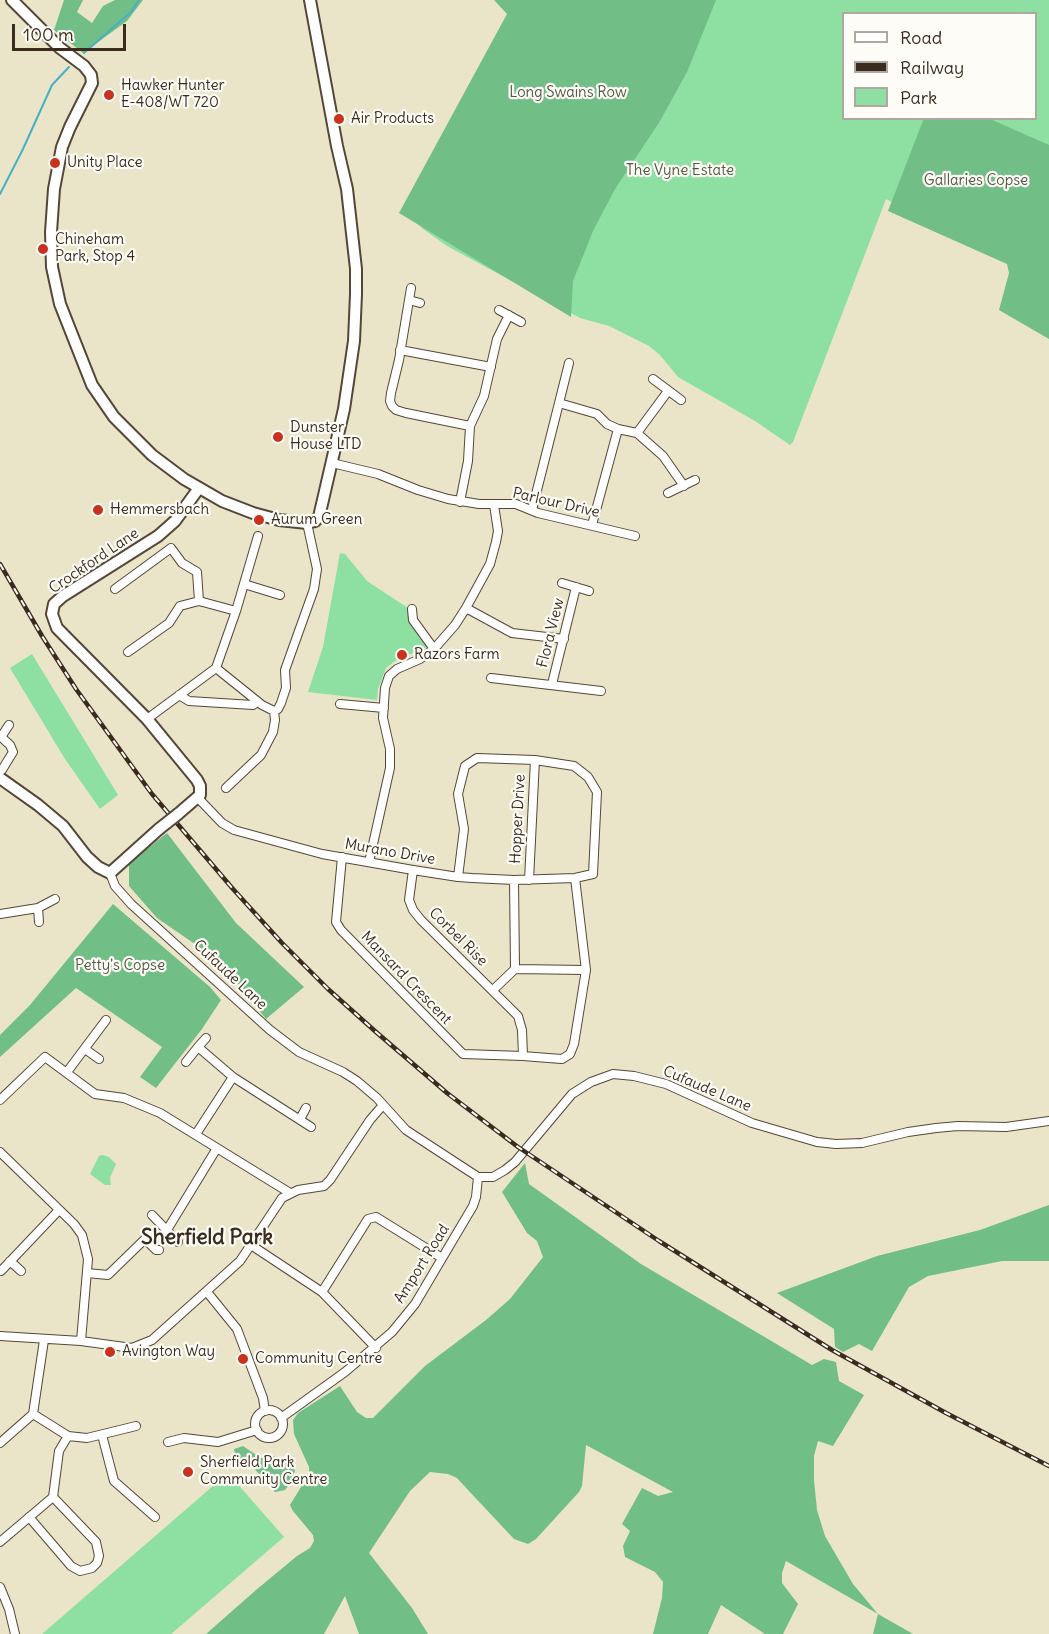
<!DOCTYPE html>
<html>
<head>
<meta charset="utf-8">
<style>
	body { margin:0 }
	#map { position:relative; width:1049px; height:1634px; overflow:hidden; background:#eae5c8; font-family:Delius,sans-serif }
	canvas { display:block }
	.legend { position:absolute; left:842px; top:12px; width:195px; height:108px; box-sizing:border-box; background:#fdfcf7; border:2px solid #afa8a0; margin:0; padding:8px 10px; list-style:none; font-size:18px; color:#3b2a1e }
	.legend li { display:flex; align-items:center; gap:12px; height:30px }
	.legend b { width:30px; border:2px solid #afa8a0 }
	.scale { position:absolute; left:12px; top:24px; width:114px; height:27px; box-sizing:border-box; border:3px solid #3b2a1e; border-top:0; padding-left:8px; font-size:18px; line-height:21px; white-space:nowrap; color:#3b2a1e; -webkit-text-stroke:4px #fdfcf7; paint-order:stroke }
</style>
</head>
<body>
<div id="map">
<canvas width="1049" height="1634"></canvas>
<ul class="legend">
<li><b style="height:8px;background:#fff"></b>Road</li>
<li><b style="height:8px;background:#3b2a1e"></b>Railway</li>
<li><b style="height:16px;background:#8de0a1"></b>Park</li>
</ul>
<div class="scale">100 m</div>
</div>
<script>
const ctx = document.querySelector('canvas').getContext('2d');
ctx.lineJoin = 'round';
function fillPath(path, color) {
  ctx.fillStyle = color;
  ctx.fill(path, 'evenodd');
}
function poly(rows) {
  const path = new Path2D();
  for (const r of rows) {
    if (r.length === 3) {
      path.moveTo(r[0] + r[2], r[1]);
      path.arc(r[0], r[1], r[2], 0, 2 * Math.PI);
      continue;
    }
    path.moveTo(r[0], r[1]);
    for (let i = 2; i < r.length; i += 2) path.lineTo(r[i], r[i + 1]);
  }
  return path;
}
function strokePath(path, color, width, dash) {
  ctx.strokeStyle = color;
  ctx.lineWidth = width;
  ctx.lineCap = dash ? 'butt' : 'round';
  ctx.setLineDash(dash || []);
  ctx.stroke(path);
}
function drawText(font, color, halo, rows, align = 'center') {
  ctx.font = font + ' Delius,sans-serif';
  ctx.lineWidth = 4.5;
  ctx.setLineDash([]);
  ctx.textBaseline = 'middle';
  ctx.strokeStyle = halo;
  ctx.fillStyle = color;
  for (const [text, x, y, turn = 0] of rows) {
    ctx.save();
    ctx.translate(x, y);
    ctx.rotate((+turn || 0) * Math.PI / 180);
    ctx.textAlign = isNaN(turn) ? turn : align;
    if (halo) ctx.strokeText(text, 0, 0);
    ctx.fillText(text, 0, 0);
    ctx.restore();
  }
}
fillPath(poly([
	[524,0,1049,0,1049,330,1017,267,886,199,793,442,790,445,755,421,678,377,660,355,649,346,609,326,580,318,447,246,423,229,410,216],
	[844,14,1036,14,1036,118,844,118],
	[340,553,345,554,367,581,411,610,411,621,427,647,395,661,386,668,378,689,377,700,308,692,323,647],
	[32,654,118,795,100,809,65,759,10,668],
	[102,1155,109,1157,116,1164,110,1178,111,1185,105,1185,90,1174,99,1156],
	[228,1473,284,1537,171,1634,42,1634]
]), '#8de0a1');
fillPath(poly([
	[64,0,83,0,77,12,92,23,103,6,115,0,143,0,127,21,83,53,54,30],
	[494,0,716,0,687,72,660,121,615,189,593,231,573,281,571,317,399,213,507,14],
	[924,118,990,119,1049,145,1049,339,999,310,1009,273,1007,264,888,211],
	[167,833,236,923,304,987,266,1019,221,962,157,918,129,886,129,863],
	[113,904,210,987,221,1000,202,1029,156,1088,140,1077,162,1047,76,988,0,1057,0,1035,30,1005],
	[525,1163,529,1184,641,1264,812,1365,824,1359,836,1362,839,1381,864,1395,833,1446,818,1441,814,1456,814,1480,817,1510,825,1536,853,1584,878,1614,913,1634,873,1634,878,1614,786,1561,782,1573,782,1583,798,1604,783,1634,765,1634,721,1605,708,1634,653,1634,662,1598,663,1582,655,1572,625,1557,623,1546,630,1531,622,1524,642,1488,658,1496,673,1492,586,1445,582,1486,579,1492,536,1539,528,1544,514,1539,468,1490,457,1478,448,1474,430,1472,410,1491,369,1553,412,1608,428,1634,359,1634,345,1596,324,1634,206,1634,256,1590,297,1556,310,1548,314,1541,313,1535,293,1511,290,1505,309,1474,309,1467,294,1434,293,1420,298,1413,340,1386,357,1412,366,1418,373,1418,425,1366,486,1320,510,1299,543,1257,537,1241,527,1233,502,1192],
	[1049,1205,1049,1261,1002,1261,928,1276,909,1287,872,1351,859,1344,843,1352,835,1347,834,1329,777,1293,877,1256,980,1230],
	[243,1446,261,1458,271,1455,286,1461,295,1470,292,1481,285,1490,275,1492,262,1477,257,1481,255,1479,259,1474,248,1461,243,1465,235,1454,234,1449]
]), '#72be87');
strokePath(poly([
	[84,53,131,12,139,0],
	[0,194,23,149,52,85,69,67]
]), '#46b1c4', 2);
const street = poly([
	[411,288,399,360,391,393,390,401,392,406,396,410,406,413,470,426],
	[409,300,420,303],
	[499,310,521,322],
	[400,350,491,367],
	[653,379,681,400],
	[559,403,569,363],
	[637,433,668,391],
	[332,463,378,474,418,490,448,499,479,504,516,504,538,513,635,536],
	[668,493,695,480],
	[460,502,468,461,470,426,484,396,497,339,509,315],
	[532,510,559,403,597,414,607,424,618,429,637,433,663,456,684,486],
	[592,525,618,429],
	[562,583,589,591],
	[244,584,280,595],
	[115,589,171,548,182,563,197,572,199,601],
	[199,601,236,611],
	[466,608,512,633,564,639],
	[412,609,413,620,434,649],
	[128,652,169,623,180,606,199,601],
	[216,668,262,705,274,711],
	[491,678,601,691],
	[552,684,576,587],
	[179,695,189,701,253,705,257,702],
	[340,704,384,708],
	[274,711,278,709,281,703,286,688,285,670,314,589,317,569,307,523],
	[147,719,216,668,236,611,258,536],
	[0,736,10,745,13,752,2,770],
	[1,737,9,725],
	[226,788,261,755,273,732,275,720,274,711],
	[198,798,222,823,234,830,322,854,413,870,458,877,472,878,514,880,575,878,593,874,597,792,588,777,574,766,535,760,477,758,465,766,458,794,464,829,458,877],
	[342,857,336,922,341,930,463,1054,523,1056],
	[369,862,390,768,390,749,383,718,385,688,389,676,397,669,420,659,434,649,455,625,466,608,490,564,496,542,498,531,494,505],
	[413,870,409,900,413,910,421,920,518,1016,522,1030,523,1056,548,1058,562,1059,570,1054,574,1044,586,970,575,878],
	[110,873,115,886,131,904,270,1030,299,1052,343,1072,357,1081,377,1098,406,1130,478,1177,493,1177,505,1170,515,1162,572,1094,591,1082,613,1074,634,1076,666,1084,752,1123,817,1142,836,1144,862,1143,908,1132,936,1128,958,1126,1006,1127,1049,1121],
	[514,880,515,969],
	[529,880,535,760],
	[38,908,39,922],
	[0,914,38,908,55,899],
	[515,969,586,970],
	[493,990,515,969],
	[206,1038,198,1047,233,1077],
	[85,1049,99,1059],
	[186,1062,198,1047],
	[67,1072,106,1020],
	[0,1100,45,1057,95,1094,124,1098,160,1113,290,1193],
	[300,1119,306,1108],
	[196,1134,233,1077,311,1127],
	[0,1152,74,1224,82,1235,88,1259,81,1341],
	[152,1215,178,1242],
	[167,1230,217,1148],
	[251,1245,322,1292,376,1348],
	[10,1261,21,1271],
	[1,1271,59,1210],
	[87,1273,108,1275,145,1239,156,1250,159,1250],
	[207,1292,237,1329,263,1398,265,1411],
	[322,1292,368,1219,376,1217,442,1258],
	[0,1336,81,1341,132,1348,152,1340,240,1261,282,1198,298,1190,324,1186,330,1180,370,1120,383,1105],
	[269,1424,14],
	[33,1414,68,1436,87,1438,136,1426],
	[281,1418,345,1372,392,1332,415,1304,473,1206,476,1197,478,1177],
	[102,1435,114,1481,155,1517],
	[168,1442,184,1438,218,1442,257,1430],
	[0,1443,33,1414,44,1340],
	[29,1517,71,1566,80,1571,92,1568,97,1563,99,1556,96,1542,53,1497],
	[0,1542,53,1497,59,1451,68,1436],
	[0,1587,9,1609,15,1634]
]);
const secondary = poly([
	[12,0,60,48,84,66,91,75,92,83,70,127,62,147,54,189,51,232,52,267,60,304,92,385,114,417,152,455,184,479,222,501,253,513,279,520,307,523,315,521,319,517,344,409,354,341,356,294,356,269,347,189,337,146,310,0],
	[0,778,38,805,63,826,87,857,98,867,110,873,159,829],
	[178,814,200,795,200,786,197,780,147,719,57,628,52,614,54,604,63,596,158,536,175,521,199,488]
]);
strokePath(street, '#554638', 10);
strokePath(secondary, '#554638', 14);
strokePath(street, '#fff', 8);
strokePath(secondary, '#fff', 10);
const rail = poly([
	[0,564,42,636,76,689,152,794,233,889,282,943,328,989,376,1032,447,1093,518,1147,659,1241,832,1350,946,1413,1049,1466]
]);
strokePath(rail, '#3b2a1e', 4.5);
strokePath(rail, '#fdfcf7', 2, [7]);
const secondaryBridge = poly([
	[159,829,178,814]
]);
strokePath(secondaryBridge, '#554638', 14, []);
strokePath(secondaryBridge, '#fff', 10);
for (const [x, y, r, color] of [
	[109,95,6,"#c8321e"],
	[339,119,6,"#c8321e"],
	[55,163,6,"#c8321e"],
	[43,249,6,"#c8321e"],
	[278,437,6,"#c8321e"],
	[98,510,6,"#c8321e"],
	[259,520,6,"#c8321e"],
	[402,655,6,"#c8321e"],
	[110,1352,6,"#c8321e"],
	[243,1359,6,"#c8321e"],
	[188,1472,6,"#c8321e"]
]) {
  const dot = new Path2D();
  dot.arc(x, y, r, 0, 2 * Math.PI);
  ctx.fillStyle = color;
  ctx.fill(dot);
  strokePath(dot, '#fdfcf7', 2);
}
drawText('15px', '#3b2a1e', '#fdfcf7', [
	["Hawker Hunter",121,86],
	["E-408/WT 720",121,103],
	["Air Products",351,119],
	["Unity Place",67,163],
	["Chineham",55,240],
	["Park, Stop 4",55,257],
	["Dunster",290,428],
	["House LTD",290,445],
	["Hemmersbach",110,510],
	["Aurum Green",271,520],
	["Razors Farm",414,655],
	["Avington Way",122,1352],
	["Community Centre",255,1359],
	["Sherfield Park",200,1463],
	["Community Centre",200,1480]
], 'left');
drawText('15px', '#50583f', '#fdfcf7', [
	["Long Swains Row",568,93],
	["The Vyne Estate",680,171],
	["Gallaries Copse",976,181],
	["Petty's Copse",120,966]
]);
drawText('15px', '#3b2a1e', '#fdfcf7', [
	["Parlour Drive",556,503,13],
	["Crockford Lane",94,561,-34],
	["Flora View",551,633,-76],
	["Hopper Drive",518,819,-87],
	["Murano Drive",390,852,10],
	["Corbel Rise",458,937,45],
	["Cufaude Lane",230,975,43],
	["Mansard Crescent",406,978,46],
	["Cufaude Lane",707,1089,23],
	["Amport Road",422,1264,-58]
]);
drawText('bold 21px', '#3b2a1e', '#fdfcf7', [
	["Sherfield Park",207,1238]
]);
</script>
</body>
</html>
